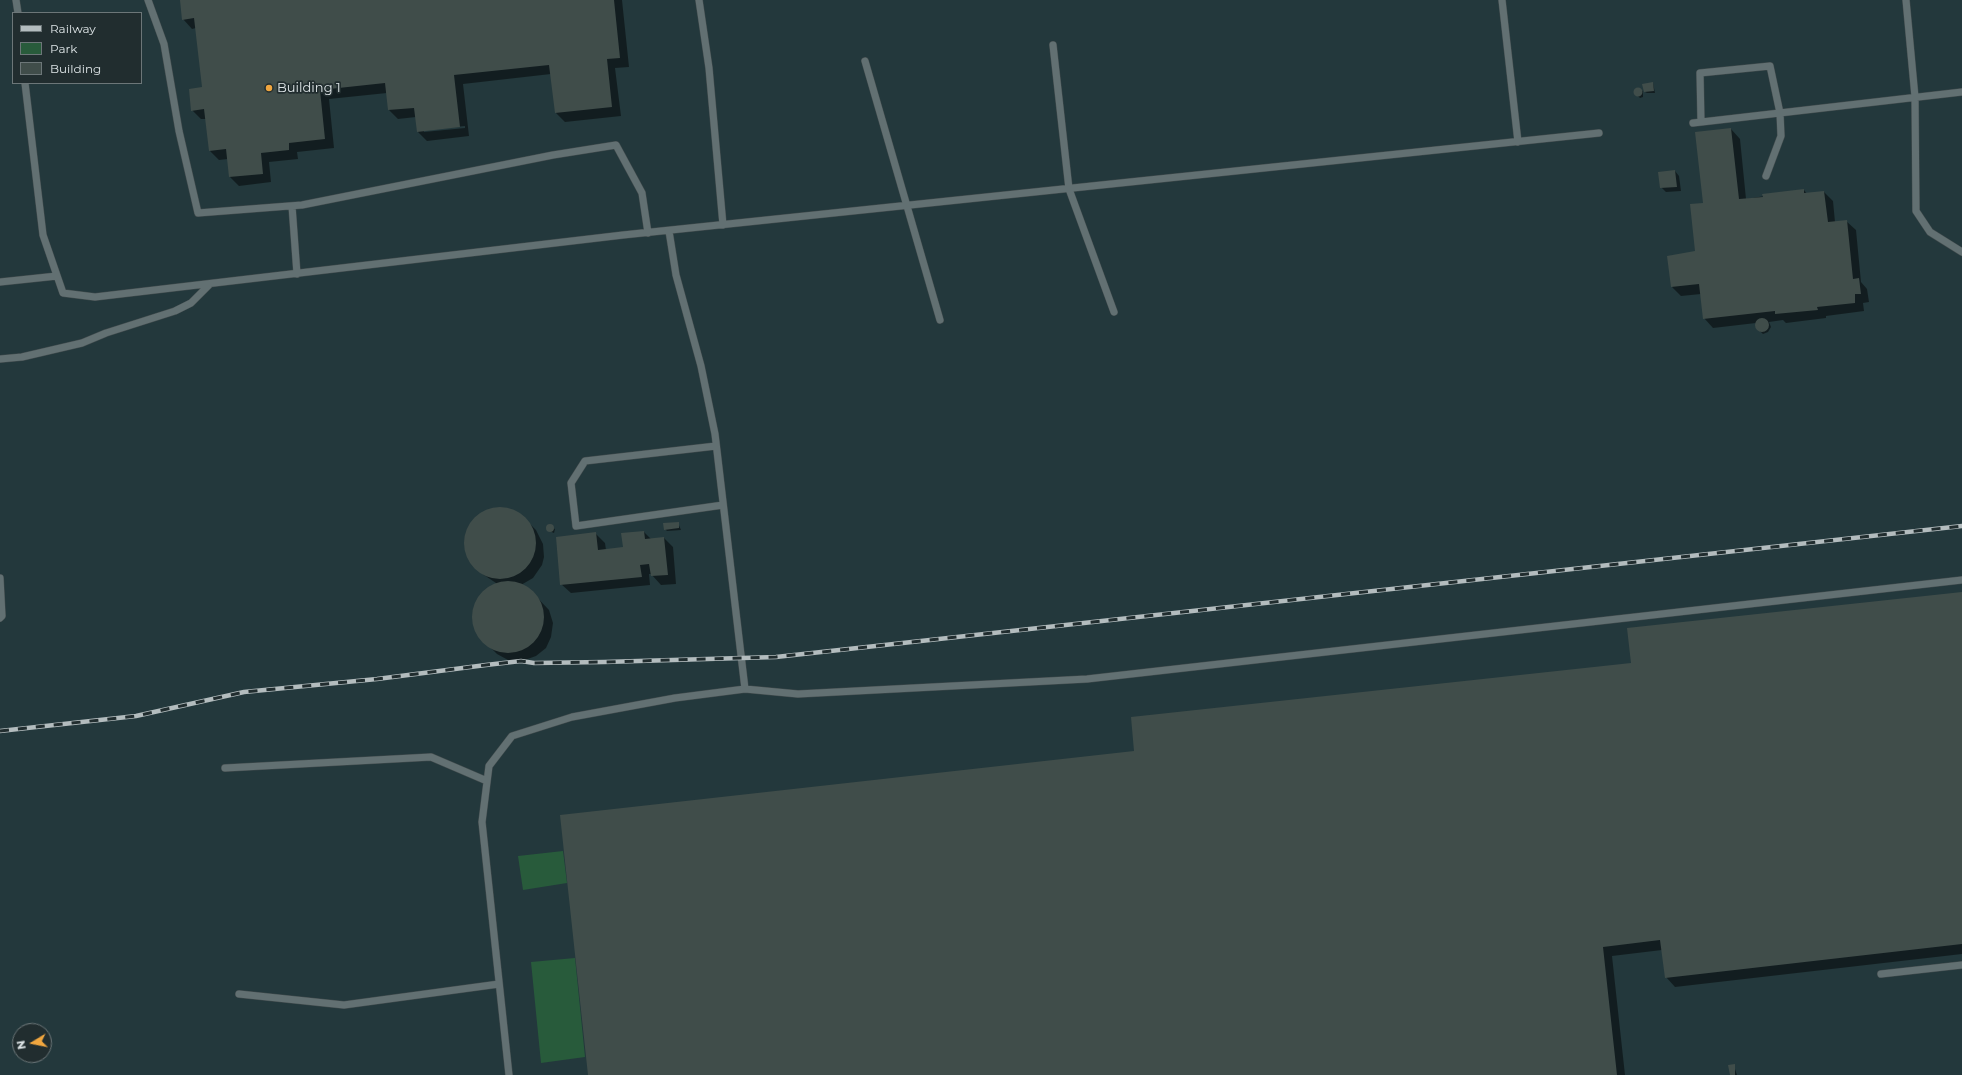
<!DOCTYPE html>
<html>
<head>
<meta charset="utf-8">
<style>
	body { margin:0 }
	#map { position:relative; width:1962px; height:1075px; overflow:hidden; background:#212d2f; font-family:Montserrat,sans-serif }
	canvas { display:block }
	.legend { position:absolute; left:12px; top:12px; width:130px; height:72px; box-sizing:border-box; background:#212d2f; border:1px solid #6c7678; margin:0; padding:5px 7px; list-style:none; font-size:12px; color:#dce3e5 }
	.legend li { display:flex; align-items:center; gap:8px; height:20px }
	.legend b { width:20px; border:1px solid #6c7678 }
	.north { position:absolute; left:12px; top:1023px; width:40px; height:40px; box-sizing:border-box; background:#212d2f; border:1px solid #6c7678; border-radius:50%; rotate:260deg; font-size:11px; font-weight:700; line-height:16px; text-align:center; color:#dce3e5 }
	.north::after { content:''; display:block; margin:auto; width:14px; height:18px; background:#f0a63f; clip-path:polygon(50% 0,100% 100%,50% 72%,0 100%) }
</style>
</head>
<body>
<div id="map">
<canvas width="1962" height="1075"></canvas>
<ul class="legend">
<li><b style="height:5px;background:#b3bcbe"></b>Railway</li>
<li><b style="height:11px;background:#285b3b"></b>Park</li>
<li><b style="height:11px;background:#404d4a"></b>Building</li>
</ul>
<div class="north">N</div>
</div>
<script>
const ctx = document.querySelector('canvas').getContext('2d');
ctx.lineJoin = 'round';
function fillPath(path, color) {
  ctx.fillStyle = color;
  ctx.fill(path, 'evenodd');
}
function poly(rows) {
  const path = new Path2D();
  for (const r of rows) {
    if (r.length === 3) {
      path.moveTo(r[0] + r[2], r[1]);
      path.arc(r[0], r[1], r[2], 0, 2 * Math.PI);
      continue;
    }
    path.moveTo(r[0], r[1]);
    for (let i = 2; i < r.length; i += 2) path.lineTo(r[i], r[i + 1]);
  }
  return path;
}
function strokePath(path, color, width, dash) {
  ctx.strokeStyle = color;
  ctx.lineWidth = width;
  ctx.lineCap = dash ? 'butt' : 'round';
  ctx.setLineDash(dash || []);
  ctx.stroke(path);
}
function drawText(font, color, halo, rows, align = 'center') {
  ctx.font = font + ' Montserrat,sans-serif';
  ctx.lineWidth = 3.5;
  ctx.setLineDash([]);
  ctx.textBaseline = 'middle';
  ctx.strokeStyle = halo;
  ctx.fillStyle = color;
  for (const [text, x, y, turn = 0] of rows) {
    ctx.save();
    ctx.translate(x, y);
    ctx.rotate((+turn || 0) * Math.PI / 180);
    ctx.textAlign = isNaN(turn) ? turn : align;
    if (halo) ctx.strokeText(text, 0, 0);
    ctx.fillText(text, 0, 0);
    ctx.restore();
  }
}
fillPath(poly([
	[0,0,1962,0,1962,1075,0,1075],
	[13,13,141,13,141,83,13,83],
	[20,1031,44,1031,44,1055,20,1055]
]), '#23383c');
fillPath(poly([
	[563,851,567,883,523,890,518,856],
	[575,958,585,1057,541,1063,531,962]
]), '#285b3b');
fillPath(poly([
	[181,0,622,0,629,67,615,68,621,116,565,122,556,113,551,74,463,84,469,136,427,141,418,132,416,117,398,119,389,110,387,93,329,99,334,148,297,152,298,159,269,162,271,182,239,186,230,177,228,159,219,160,210,151,206,119,201,119,192,110,203,88,196,28,192,29,183,19],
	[465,126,465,128,424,132,424,130],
	[1653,83,1655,93,1647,93,1645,92],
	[1636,89,1643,91,1643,97,1640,98,1638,96,1634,91],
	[1731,129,1740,139,1746,199,1804,190,1807,194,1824,192,1833,201,1835,222,1846,221,1856,230,1861,282,1867,289,1869,302,1863,303,1864,311,1826,316,1826,318,1786,323,1783,320,1769,322,1771,327,1768,332,1763,334,1757,328,1756,323,1713,328,1704,318,1701,294,1681,296,1672,287,1696,251,1704,204],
	[1675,171,1679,176,1681,191,1666,192,1661,187],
	[502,508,514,511,526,520,536,530,543,544,544,557,542,565,533,578,521,585,529,589,549,610,553,623,551,637,546,648,536,656,522,661,508,660,497,654,479,636,474,620,476,606,480,596,489,588,499,585,484,575,474,566,467,553,465,541,468,529,476,518,487,511],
	[678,523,681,530,667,531,665,529],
	[548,526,555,529,554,533,547,530],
	[644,532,651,539,664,538,673,547,676,584,661,585,651,574,649,574,650,585,571,593,561,584,596,534,605,543,606,550,624,548],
	[1962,593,1962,954,1675,987,1666,977,1662,950,1612,956,1625,1075,589,1075,1136,752,1632,664],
	[1734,1066,1737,1075,1731,1075]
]), '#0007');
fillPath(poly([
	[180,0,614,0,620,58,607,59,612,107,555,113,549,65,454,75,460,127,417,132,414,108,388,110,385,83,320,90,325,139,289,143,289,150,261,153,263,174,229,177,226,149,209,151,204,109,191,111,189,89,202,87,194,18,182,20],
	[1653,82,1654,91,1644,92,1642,84],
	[1638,92,4.5],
	[1731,128,1739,199,1763,197,1762,194,1804,189,1804,193,1824,191,1828,222,1847,220,1853,279,1859,278,1861,294,1855,294,1855,303,1817,307,1818,310,1775,314,1775,311,1703,319,1699,284,1671,287,1667,256,1695,251,1690,204,1703,203,1695,132],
	[1675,170,1677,187,1660,188,1658,172],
	[1762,325,7],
	[500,543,36],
	[679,522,679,528,664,530,663,523],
	[550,528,4],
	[644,531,645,539,664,537,668,575,651,576,649,564,640,565,642,577,560,585,556,537,596,532,598,550,623,547,621,533],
	[508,617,36],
	[1962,592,1962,944,1665,978,1660,940,1603,947,1617,1075,588,1075,560,815,1134,751,1131,717,1631,663,1627,628],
	[1735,1064,1735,1075,1730,1075,1728,1065]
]), '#404d4a');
const lane = poly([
	[16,0,18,13],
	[148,0,164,44,179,131,198,213,302,205,553,155,616,145,642,193,648,233],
	[699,0,709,68,723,225],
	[1502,0,1518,142],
	[1906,0,1915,97,1916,211,1930,232,1962,252],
	[1053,45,1069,189,1114,312],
	[865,61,940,320],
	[25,83,43,235,63,293,95,297,623,235,1599,133],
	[1701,122,1700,73,1770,66,1780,113,1781,136,1766,176],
	[1693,123,1962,92],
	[292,206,297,274],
	[669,231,676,275,701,366,715,434,745,689,798,694,1087,679,1962,580],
	[0,282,57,276],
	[0,359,22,357,82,343,106,333,175,311,191,303,210,284],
	[716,446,585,461,571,483,576,526,723,505],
	[0,578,2,616,0,618],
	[225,768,431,757,487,781],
	[1881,974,1962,965],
	[239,994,344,1005,499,984],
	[509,1075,482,822,489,766,512,736,572,717,675,698,745,689]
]);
strokePath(lane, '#414b4d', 8);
strokePath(lane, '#627072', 7);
const rail = poly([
	[0,731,136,716,244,692,377,679,486,665,521,661,534,663,604,662,776,657,1962,526]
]);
strokePath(rail, '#b3bcbe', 4.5);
strokePath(rail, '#212d2f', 3, [9]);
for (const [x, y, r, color] of [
	[269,88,4,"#f0a63f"]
]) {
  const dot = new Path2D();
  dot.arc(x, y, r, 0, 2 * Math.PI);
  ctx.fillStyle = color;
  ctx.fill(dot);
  strokePath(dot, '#212d2f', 1.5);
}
drawText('13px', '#dce3e5', '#212d2f', [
	["Building 1",277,88]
], 'left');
</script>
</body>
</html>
